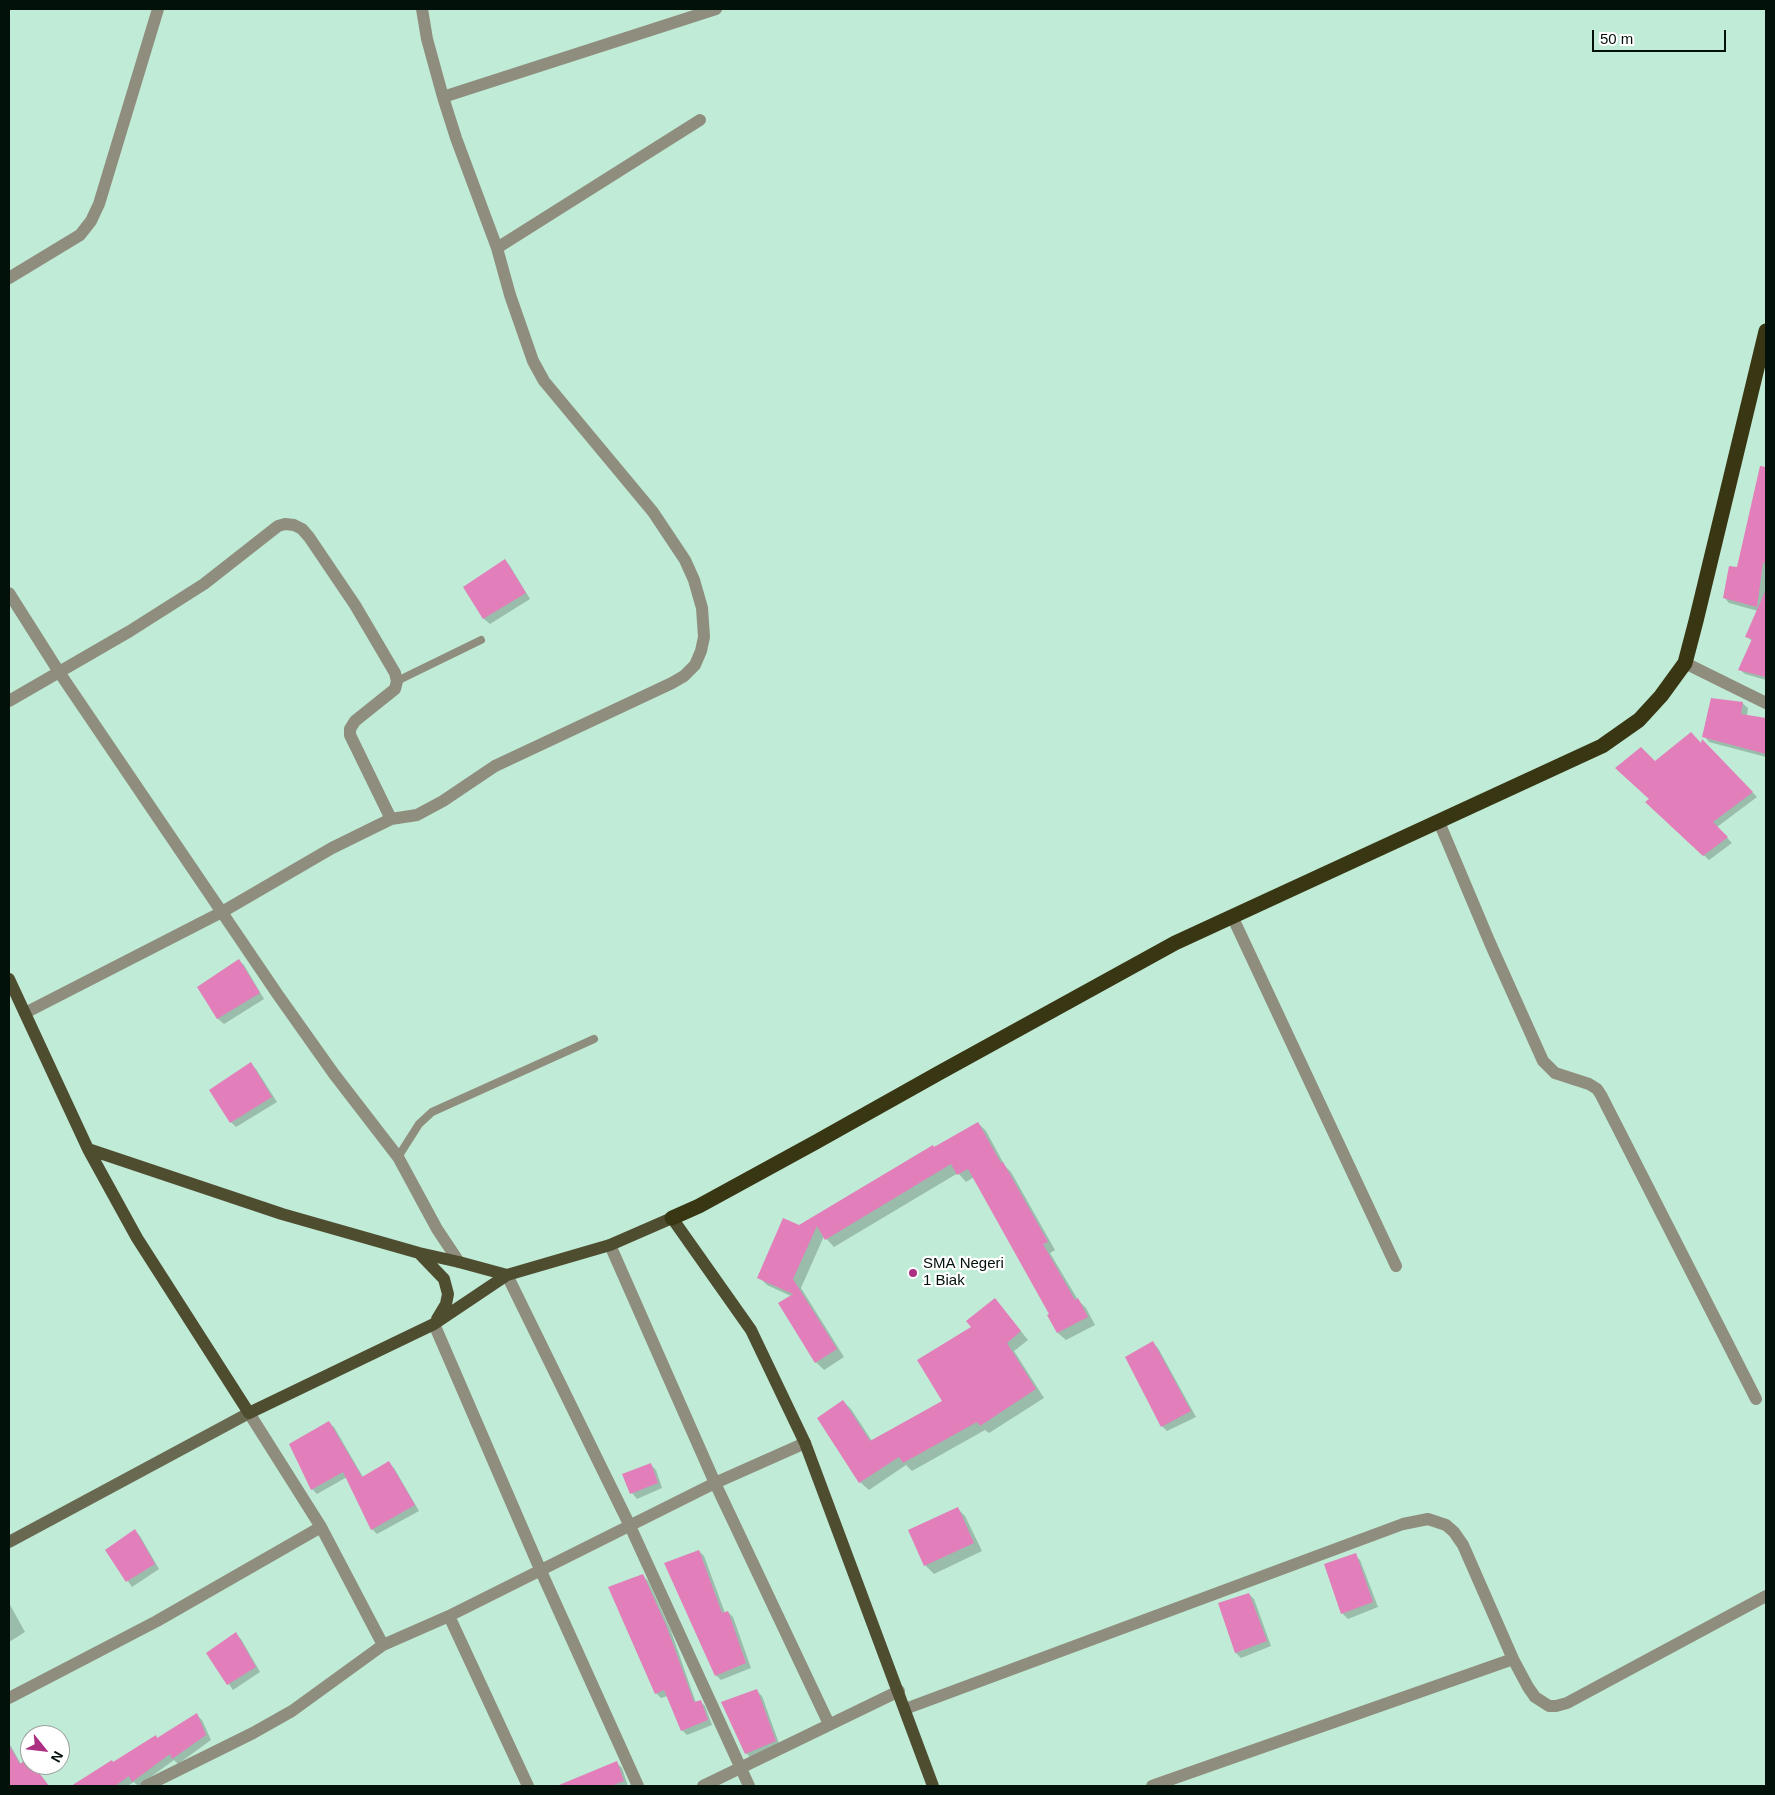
<!DOCTYPE html>
<html>
<head>
<meta charset="utf-8">
<style>
	body { margin:0 }
	#map { position:relative; width:1775px; height:1795px; overflow:hidden; background:#c0ebd6; font-family:Arial,sans-serif }
	canvas { display:block }
	.frame { position:absolute; inset:0; border:10px solid #03110b; pointer-events:none }
	.north { position:absolute; left:20px; top:1725px; width:50px; height:50px; box-sizing:border-box; background:#fff; border:1px solid #9aa09d; border-radius:50%; rotate:119deg; font-size:14px; font-weight:700; line-height:20px; text-align:center; color:#03110b }
	.north::after { content:''; display:block; margin:auto; width:18px; height:22px; background:#ac3082; clip-path:polygon(50% 0,100% 100%,50% 72%,0 100%) }
	.scale { position:absolute; left:1592px; top:30px; width:134px; height:22px; box-sizing:border-box; border:2px solid #03110b; border-top:0; padding-left:6px; font-size:15px; line-height:18px; white-space:nowrap; color:#03110b; -webkit-text-stroke:4px #fff; paint-order:stroke }
</style>
</head>
<body>
<div id="map">
<canvas width="1775" height="1795"></canvas>
<div class="frame"></div>
<div class="north">N</div>
<div class="scale">50 m</div>
</div>
<script>
const ctx = document.querySelector('canvas').getContext('2d');
ctx.lineJoin = 'round';
function fillPath(path, color) {
  ctx.fillStyle = color;
  ctx.fill(path, 'evenodd');
}
function poly(rows) {
  const path = new Path2D();
  for (const r of rows) {
    path.moveTo(r[0], r[1]);
    for (let i = 2; i < r.length; i += 2) path.lineTo(r[i], r[i + 1]);
  }
  return path;
}
function strokePath(path, color, width, dash) {
  ctx.strokeStyle = color;
  ctx.lineWidth = width;
  ctx.lineCap = dash ? 'butt' : 'round';
  ctx.setLineDash(dash || []);
  ctx.stroke(path);
}
function drawText(font, color, halo, rows, align = 'center') {
  ctx.font = font + ' Arial,sans-serif';
  ctx.lineWidth = 4.5;
  ctx.setLineDash([]);
  ctx.textBaseline = 'middle';
  ctx.strokeStyle = halo;
  ctx.fillStyle = color;
  for (const [text, x, y, turn = 0] of rows) {
    ctx.save();
    ctx.translate(x, y);
    ctx.rotate((+turn || 0) * Math.PI / 180);
    ctx.textAlign = isNaN(turn) ? turn : align;
    if (halo) ctx.strokeText(text, 0, 0);
    ctx.fillText(text, 0, 0);
    ctx.restore();
  }
}
fillPath(poly([
	[1757,483,1766,484,1766,680,1745,674,1739,669,1752,641,1747,637,1758,611,1729,603,1724,597,1738,568],
	[505,560,510,566,530,599,490,624,484,619,464,587],
	[1742,703,1748,708,1747,716,1766,719,1766,757,1709,742,1704,736],
	[1703,741,1757,797,1717,827,1732,843,1709,860,1647,802,1650,799,1655,762,1702,745],
	[238,960,244,965,264,999,224,1024,218,1019,198,987],
	[251,1064,256,1069,277,1102,236,1127,231,1122],
	[978,1123,986,1131,1005,1166,1011,1172,1055,1250,1050,1253,1078,1300,1086,1308,1095,1325,1066,1340,1058,1333,1051,1314,974,1177,966,1182,958,1173,834,1247,824,1236,801,1288,844,1357,824,1370,816,1362,791,1296,767,1285,759,1277,799,1227],
	[995,1299,1028,1340,1014,1351,1044,1398,989,1433,985,1430,912,1471,906,1465,869,1490,860,1482,818,1418,843,1401,851,1409,872,1441,944,1402,972,1328],
	[1153,1343,1158,1348,1196,1417,1167,1431,1162,1426],
	[328,1422,334,1427,363,1477,389,1463,394,1468,419,1511,377,1534,372,1529,347,1477,317,1494,312,1489],
	[651,1465,656,1470,662,1488,637,1499,632,1493,623,1475],
	[957,1508,965,1516,982,1551,934,1574,926,1566,909,1531],
	[135,1531,140,1536,159,1569,132,1587,107,1550],
	[699,1551,704,1556,725,1613,728,1612,733,1617,751,1668,721,1680,716,1675],
	[1355,1555,1360,1560,1378,1607,1348,1619,1343,1614,1325,1565],
	[643,1576,648,1581,671,1631,696,1703,700,1701,705,1706,712,1725,687,1735,682,1730,667,1696,661,1698,656,1693],
	[1249,1594,1254,1599,1271,1646,1241,1658,1236,1653,1219,1604],
	[9,1603,25,1632,9,1642],
	[236,1634,241,1639,260,1672,233,1690,208,1654],
	[757,1691,762,1696,780,1746,751,1758,746,1753],
	[197,1715,202,1720,211,1740,178,1764,174,1760,138,1786,134,1782,127,1786,80,1786,78,1783,114,1764,156,1737,158,1739],
	[9,1743,21,1764,28,1760,30,1765,33,1765,49,1786,9,1786],
	[617,1763,622,1768,628,1786,559,1786]
]), '#0003');
fillPath(poly([
	[1760,466,1766,467,1766,564,1763,563,1757,607,1723,598,1729,566,1737,567],
	[505,559,526,593,483,619,463,587],
	[1766,589,1766,677,1738,670,1752,639,1745,637],
	[1711,698,1743,702,1741,714,1766,718,1766,754,1702,737],
	[1691,732,1701,743,1702,739,1753,792,1713,822,1728,837,1703,856,1645,802,1649,799,1615,768,1641,747,1655,761],
	[239,959,260,993,217,1019,197,987],
	[251,1062,272,1097,230,1123,209,1090],
	[978,1122,1001,1163,1003,1162,1048,1242,1043,1244,1075,1300,1078,1298,1088,1317,1057,1333,1047,1315,1049,1314,968,1169,957,1175,951,1164,825,1240,817,1226,793,1279,837,1349,815,1363,778,1303,793,1294,757,1278,783,1218,799,1225,933,1145,934,1147],
	[995,1298,1021,1331,1007,1343,1036,1389,980,1426,977,1422,903,1463,899,1457,859,1483,817,1418,843,1400,870,1441,942,1401,917,1360,971,1327,966,1321],
	[1153,1341,1191,1411,1161,1427,1125,1357],
	[329,1421,362,1477,389,1461,415,1505,371,1530,343,1472,311,1490,289,1444],
	[651,1463,658,1483,630,1494,622,1474],
	[958,1507,974,1543,924,1566,908,1530],
	[135,1529,155,1564,126,1582,105,1550],
	[699,1550,722,1613,728,1611,746,1663,715,1676,664,1563],
	[1356,1553,1373,1602,1341,1614,1324,1564],
	[643,1574,666,1625,694,1702,701,1700,708,1720,681,1731,664,1690,655,1694,608,1587],
	[1249,1593,1267,1641,1235,1653,1218,1603],
	[236,1632,256,1667,227,1685,206,1653],
	[757,1689,776,1741,745,1754,721,1702],
	[197,1713,206,1735,172,1759,170,1754,132,1782,129,1776,115,1786,71,1786,112,1760,113,1762,156,1735,157,1738],
	[9,1745,20,1764,28,1758,30,1765,33,1765,49,1786,9,1786],
	[617,1761,624,1781,611,1786,559,1786,559,1785]
]), '#e27eba');
strokePath(poly([
	[397,681,481,640],
	[398,1157,419,1124,432,1112,594,1039]
]), '#8f8e7e', 8);
strokePath(poly([
	[443,97,716,9],
	[497,248,700,120],
	[9,278,80,235,91,221,99,204,158,9],
	[9,593,59,672,278,995,334,1074,398,1157,437,1229,459,1262],
	[1685,663,1766,703],
	[9,701,130,631,204,584,278,526,285,524,294,525,302,529,309,537,355,605,395,673,397,681,395,689,355,721,350,729,350,735,391,819],
	[1439,822,1490,943,1543,1061,1555,1073,1589,1084,1597,1089,1601,1095,1756,1399],
	[1232,916,1396,1266],
	[25,1013,222,912,332,848,391,819,417,815,443,801,495,766,672,683,684,676,695,665,701,651,704,637,702,608,694,580,685,560,653,512,544,381,533,361,510,295,497,248,456,138,443,97,427,39,422,9],
	[610,1245,715,1483,829,1724],
	[507,1275,630,1526,749,1786],
	[434,1324,540,1569,638,1786],
	[249,1413,321,1527,383,1645,449,1616,715,1483,805,1443],
	[449,1616,528,1786],
	[9,1698,157,1621,321,1527],
	[905,1709,1403,1524,1428,1519,1446,1525,1454,1532,1463,1545,1513,1659,1528,1687,1535,1697,1549,1706,1556,1706,1567,1703,1766,1596],
	[146,1786,253,1733,292,1711,383,1645],
	[703,1786,899,1691],
	[1152,1786,1513,1659]
]), '#8f8e7e', 12);
strokePath(poly([
	[9,1542,249,1413]
]), '#696850', 12);
strokePath(poly([
	[9,979,88,1149,137,1238,249,1413,434,1324,507,1275,610,1245,672,1218,751,1330,805,1443,933,1786],
	[88,1149,282,1214,419,1253,459,1262,507,1275],
	[419,1253,444,1279,448,1294,446,1304,437,1319]
]), '#4f4d30', 12);
strokePath(poly([
	[672,1218,699,1206,816,1142,939,1073,1175,943,1602,746,1639,720,1661,696,1685,663,1696,621,1766,331]
]), '#393613', 15);
for (const [x, y, r, color] of [
	[913,1273,5,"#ac3082"]
]) {
  const dot = new Path2D();
  dot.arc(x, y, r, 0, 2 * Math.PI);
  ctx.fillStyle = color;
  ctx.fill(dot);
  strokePath(dot, '#fff', 2);
}
drawText('15px', '#03110b', '#fff', [
	["SMA Negeri",923,1264],
	["1 Biak",923,1281]
], 'left');
</script>
</body>
</html>
